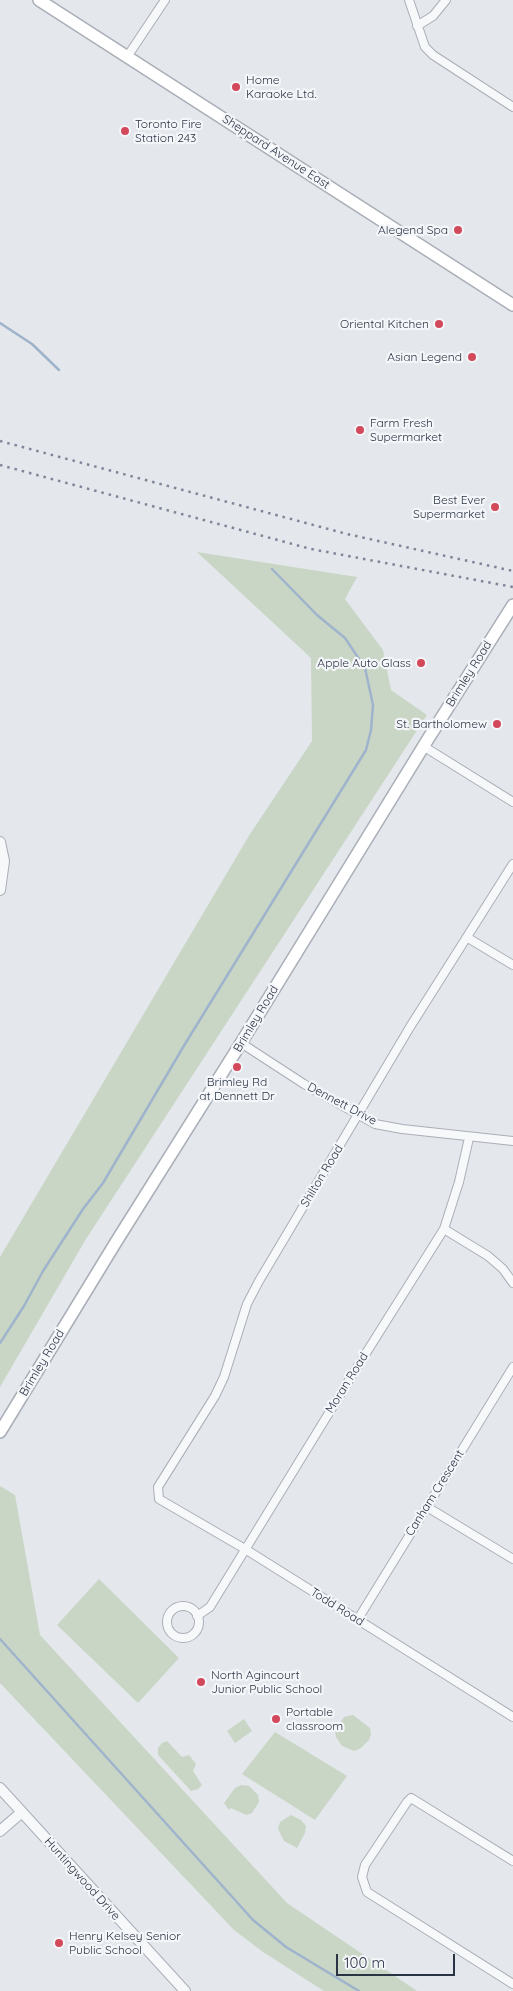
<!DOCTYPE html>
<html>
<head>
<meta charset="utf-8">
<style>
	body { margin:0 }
	#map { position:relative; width:513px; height:1991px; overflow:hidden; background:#e4e7ec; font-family:Quicksand,sans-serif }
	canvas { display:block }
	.scale { position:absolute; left:336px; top:1954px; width:119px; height:22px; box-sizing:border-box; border:2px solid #2b3445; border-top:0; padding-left:6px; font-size:15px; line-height:18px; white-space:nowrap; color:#2b3445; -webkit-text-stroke:4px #f4f6f9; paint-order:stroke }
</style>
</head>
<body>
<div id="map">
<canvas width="513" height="1991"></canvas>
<div class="scale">100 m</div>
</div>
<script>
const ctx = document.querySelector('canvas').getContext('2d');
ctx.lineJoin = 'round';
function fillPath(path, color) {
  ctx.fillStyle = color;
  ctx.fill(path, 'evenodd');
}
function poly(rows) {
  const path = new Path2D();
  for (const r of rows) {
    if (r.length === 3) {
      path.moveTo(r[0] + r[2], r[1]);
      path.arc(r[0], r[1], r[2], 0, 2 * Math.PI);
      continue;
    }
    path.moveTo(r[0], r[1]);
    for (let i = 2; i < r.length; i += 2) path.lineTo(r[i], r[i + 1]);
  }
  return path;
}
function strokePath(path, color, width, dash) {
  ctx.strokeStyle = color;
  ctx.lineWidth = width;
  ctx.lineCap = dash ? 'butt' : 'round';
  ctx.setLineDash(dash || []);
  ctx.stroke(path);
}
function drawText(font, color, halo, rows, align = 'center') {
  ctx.font = font + ' Quicksand,sans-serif';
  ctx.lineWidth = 4.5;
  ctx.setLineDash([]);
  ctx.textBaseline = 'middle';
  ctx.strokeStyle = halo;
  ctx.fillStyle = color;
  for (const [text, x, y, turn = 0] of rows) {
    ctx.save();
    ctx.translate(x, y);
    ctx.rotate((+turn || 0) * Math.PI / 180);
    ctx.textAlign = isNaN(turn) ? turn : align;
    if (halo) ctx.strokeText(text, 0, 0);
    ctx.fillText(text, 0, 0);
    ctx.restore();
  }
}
fillPath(poly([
	[197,552,357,577,345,599,383,650,391,690,427,715,86,1239,0,1387,0,1257,250,834,312,741,311,658],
	[0,1486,15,1495,40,1635,287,1903,417,1991,324,1991,263,1952,234,1930,0,1683],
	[99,1579,179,1658,138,1703,57,1625],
	[353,1715,370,1728,371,1734,369,1740,361,1748,354,1751,342,1746,336,1737,335,1731,344,1717],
	[244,1719,252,1731,235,1743,227,1731],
	[275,1732,347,1776,315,1820,242,1774],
	[167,1741,182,1757,189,1755,196,1764,193,1771,202,1785,198,1789,191,1791,158,1755,158,1748,162,1743],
	[241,1785,249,1786,258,1795,259,1802,252,1813,246,1815,231,1808,229,1810,224,1803,235,1788],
	[291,1815,301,1820,306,1826,305,1833,297,1848,284,1841,278,1829,280,1822]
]), '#c9d6c5');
strokePath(poly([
	[0,323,32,344,59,370],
	[0,1343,24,1306,43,1271,83,1209,103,1183,185,1044,366,750,371,730,373,705,365,668,345,638,317,615,272,569],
	[0,1639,253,1920,286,1947,359,1991]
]), '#9fb4cc', 2.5);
const minor = poly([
	[409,0,425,47,433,55,513,107],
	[417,26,433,16,446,0],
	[127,57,165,0],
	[423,746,513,802],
	[513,864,410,1027,259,1281,247,1304,224,1377,215,1396,158,1487,159,1499,245,1549,513,1717],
	[468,938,513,965],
	[241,1043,304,1084,375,1124,402,1129,513,1141],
	[444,1229,488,1256,503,1269,513,1283],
	[427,1507,513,1559],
	[183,1622,16],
	[197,1616,210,1607,351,1377,444,1229,459,1182,469,1138],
	[358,1619,513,1367],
	[513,1861,411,1798,407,1802,365,1865,362,1877,367,1892,513,1984]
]);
const tertiary = poly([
	[0,842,4,861,0,890],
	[0,1788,185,1991],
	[0,1831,22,1812]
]);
const secondary = poly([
	[39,0,513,305],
	[0,1432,116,1242,241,1043,428,739,513,605]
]);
strokePath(minor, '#a9aeb7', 10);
strokePath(tertiary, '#a9aeb7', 12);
strokePath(secondary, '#a9aeb7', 14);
strokePath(minor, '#f7f8fa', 8);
strokePath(tertiary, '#f7f8fa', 10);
strokePath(secondary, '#fff', 11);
strokePath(poly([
	[0,441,347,534,513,571],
	[0,465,311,549,513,587]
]), '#7d8696', 2.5, [2.5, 5]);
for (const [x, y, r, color] of [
	[236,87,5,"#d1495b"],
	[125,131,5,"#d1495b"],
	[458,230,5,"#d1495b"],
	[439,324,5,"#d1495b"],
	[472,357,5,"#d1495b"],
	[360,430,5,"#d1495b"],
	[495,507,5,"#d1495b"],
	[421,663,5,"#d1495b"],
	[497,724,5,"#d1495b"],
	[237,1067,5,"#d1495b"],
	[201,1682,5,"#d1495b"],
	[276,1719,5,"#d1495b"],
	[59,1943,5,"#d1495b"]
]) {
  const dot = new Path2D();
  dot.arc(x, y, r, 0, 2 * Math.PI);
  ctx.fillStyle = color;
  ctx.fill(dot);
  strokePath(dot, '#f4f6f9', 2);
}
drawText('12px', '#2b3445', '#f4f6f9', [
	["Home",246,80],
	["Karaoke Ltd.",246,94],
	["Toronto Fire",135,124],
	["Station 243",135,138],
	["Alegend Spa",448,230,"right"],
	["Oriental Kitchen",429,324,"right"],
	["Asian Legend",462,357,"right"],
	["Farm Fresh",370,423],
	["Supermarket",370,437],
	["Best Ever",485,500,"right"],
	["Supermarket",485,514,"right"],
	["Apple Auto Glass",411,663,"right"],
	["St. Bartholomew",487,724,"right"],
	["Brimley Rd",237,1082,"center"],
	["at Dennett Dr",237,1096,"center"],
	["North Agincourt",211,1675],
	["Junior Public School",211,1689],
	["Portable",286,1712],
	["classroom",286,1726],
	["Henry Kelsey Senior",69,1936],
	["Public School",69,1950]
], 'left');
drawText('12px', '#2b3445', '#f4f6f9', [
	["Sheppard Avenue East",276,152,33],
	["Brimley Road",469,674,-58],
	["Brimley Road",256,1019,-59],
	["Dennett Drive",342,1104,28],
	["Shilton Road",322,1176,-59],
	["Brimley Road",42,1363,-59],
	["Moran Road",347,1383,-58],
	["Canham Crescent",435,1493,-58],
	["Todd Road",337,1607,32],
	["Huntingwood Drive",82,1879,48]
]);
</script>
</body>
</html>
